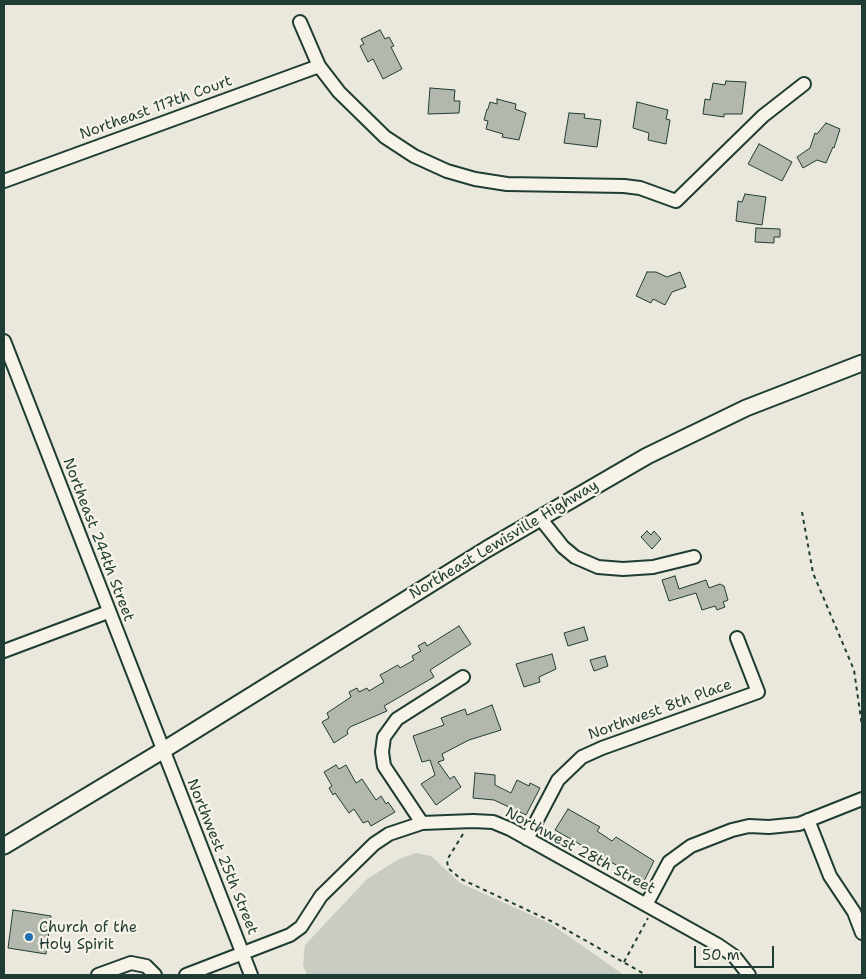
<!DOCTYPE html>
<html>
<head>
<meta charset="utf-8">
<style>
	body { margin:0 }
	#map { position:relative; width:866px; height:979px; overflow:hidden; background:#eae8dd; font-family:"Shantell Sans",sans-serif }
	canvas { display:block }
	.frame { position:absolute; inset:0; border:5px solid #1f3d34; pointer-events:none }
	.scale { position:absolute; left:694px; top:946px; width:80px; height:22px; box-sizing:border-box; border:2px solid #1f3d34; border-top:0; padding-left:6px; font-size:15px; line-height:18px; white-space:nowrap; color:#1f3d34; -webkit-text-stroke:4px #f7f3e8; paint-order:stroke }
</style>
</head>
<body>
<div id="map">
<canvas width="866" height="979"></canvas>
<div class="frame"></div>
<div class="scale">50 m</div>
</div>
<script>
const ctx = document.querySelector('canvas').getContext('2d');
ctx.lineJoin = 'round';
function fillPath(path, color) {
  ctx.fillStyle = color;
  ctx.fill(path, 'evenodd');
}
function poly(rows) {
  const path = new Path2D();
  for (const r of rows) {
    path.moveTo(r[0], r[1]);
    for (let i = 2; i < r.length; i += 2) path.lineTo(r[i], r[i + 1]);
  }
  return path;
}
function strokePath(path, color, width, dash) {
  ctx.strokeStyle = color;
  ctx.lineWidth = width;
  ctx.lineCap = dash ? 'butt' : 'round';
  ctx.setLineDash(dash || []);
  ctx.stroke(path);
}
function drawText(font, color, halo, rows, align = 'center') {
  ctx.font = font + ' "Shantell Sans",sans-serif';
  ctx.lineWidth = 4.5;
  ctx.setLineDash([]);
  ctx.textBaseline = 'middle';
  ctx.strokeStyle = halo;
  ctx.fillStyle = color;
  for (const [text, x, y, turn = 0] of rows) {
    ctx.save();
    ctx.translate(x, y);
    ctx.rotate((+turn || 0) * Math.PI / 180);
    ctx.textAlign = isNaN(turn) ? turn : align;
    if (halo) ctx.strokeText(text, 0, 0);
    ctx.fillText(text, 0, 0);
    ctx.restore();
  }
}
fillPath(poly([
	[416,853,431,856,460,883,551,924,624,975,307,975,303,965,305,945,367,879,399,859]
]), '#c8ccc1');
const building = poly([
	[380,30,385,39,389,37,394,46,391,47,402,69,383,79,373,59,368,62,360,46,364,44,361,39,380,30],
	[726,81,746,82,742,114,724,114,724,117,703,114,705,99,710,100,713,83,725,85,726,81],
	[430,88,455,90,454,101,460,101,459,113,428,114,430,88],
	[497,99,516,104,515,109,526,113,519,140,502,137,503,134,486,129,488,121,484,120,487,109,488,109,490,102,497,104,497,99],
	[637,102,668,110,666,119,670,120,666,144,648,140,649,133,633,128,637,102],
	[569,113,585,114,584,118,601,120,597,147,564,143,569,113],
	[826,123,840,129,834,148,833,147,826,163,817,160,803,168,797,157,810,148,815,133,817,134,826,123],
	[759,144,792,162,782,181,748,164,759,144],
	[745,194,766,197,762,225,736,221,738,201,742,202,745,194],
	[756,228,780,229,780,237,774,237,774,243,755,242,756,228],
	[647,272,656,272,667,277,680,272,686,287,672,292,665,305,653,299,651,303,636,296,647,272],
	[647,531,651,535,654,531,661,539,652,549,641,537,647,531],
	[675,576,679,589,706,580,709,588,720,584,724,586,728,600,723,602,725,607,717,610,715,606,702,610,696,593,669,601,662,580,675,576],
	[459,626,471,644,430,670,434,677,384,706,387,711,350,727,347,731,348,734,334,743,322,722,329,718,327,713,351,697,349,692,357,688,359,692,367,688,369,691,384,682,380,675,398,665,400,668,414,660,412,656,421,651,418,646,425,642,427,646,459,626],
	[584,627,588,640,568,646,564,633,584,627],
	[552,654,556,669,539,677,540,682,524,687,516,664,552,654],
	[605,656,608,666,594,671,590,660,605,656],
	[492,705,501,730,469,740,442,754,444,760,438,762,450,779,454,776,461,787,436,805,421,784,435,775,430,760,422,762,413,736,444,725,441,718,465,709,467,715,492,705],
	[336,765,339,769,346,765,356,783,362,779,376,800,381,796,386,804,388,802,395,812,371,826,368,821,363,823,354,809,349,813,335,793,333,795,329,788,332,786,324,772,336,765],
	[475,773,495,775,495,785,511,793,517,780,529,786,530,783,540,788,526,815,494,800,473,798,475,773],
	[568,809,600,827,597,831,612,841,616,837,654,861,644,881,555,830,568,809],
	[13,910,51,916,46,954,8,948,13,910]
]);
fillPath(building, '#b2b8ae');
strokePath(building, '#1f3d34', 1);
const minor = poly([
	[300,22,319,66],
	[4,181,319,66,339,92,385,137,414,156,447,171,475,179,507,184,624,186,640,188,676,201,763,116,804,84],
	[4,341,251,975],
	[540,518,563,547,575,557,598,567,623,569,653,567,694,557],
	[4,651,108,612],
	[808,820,830,876,854,912,862,933],
	[422,823,384,766,382,752,384,737,397,719,463,677],
	[527,839,558,780,582,757,602,748,758,692,737,638],
	[646,905,669,862,691,846,732,830,749,826,769,827,799,824,862,799],
	[98,975,131,963,146,966,155,975],
	[186,975,290,935,301,927,321,896,374,844,389,834,422,823,473,821,493,822,510,829,718,945,734,956,749,975]
]);
const major = poly([
	[4,846,162,751,487,549,647,456,746,408,862,363]
]);
strokePath(minor, '#1f3d34', 16);
strokePath(major, '#1f3d34', 19);
strokePath(poly([
	[802,512,813,573,854,670,862,726],
	[463,834,447,860,448,868,461,879,553,922,646,975],
	[624,962,648,918]
]), '#1f3d34', 2, [4, 4]);
strokePath(minor, '#f7f3e8', 12);
strokePath(major, '#f7f3e8', 15);
for (const [x, y, r, color] of [
	[29,937,5,"#1f6fb2"]
]) {
  const dot = new Path2D();
  dot.arc(x, y, r, 0, 2 * Math.PI);
  ctx.fillStyle = color;
  ctx.fill(dot);
  strokePath(dot, '#f7f3e8', 2);
}
drawText('15px', '#1f3d34', '#f7f3e8', [
	["Northeast 117th Court",156,108,-20],
	["Northeast 244th Street",98,540,69],
	["Northeast Lewisville Highway",504,540,-31],
	["Northwest 8th Place",660,710,-20],
	["Northwest 28th Street",580,851,28],
	["Northwest 25th Street",222,857,68]
]);
drawText('15px', '#1f3d34', '#f7f3e8', [
	["Church of the",39,928],
	["Holy Spirit",39,945]
], 'left');
</script>
</body>
</html>
